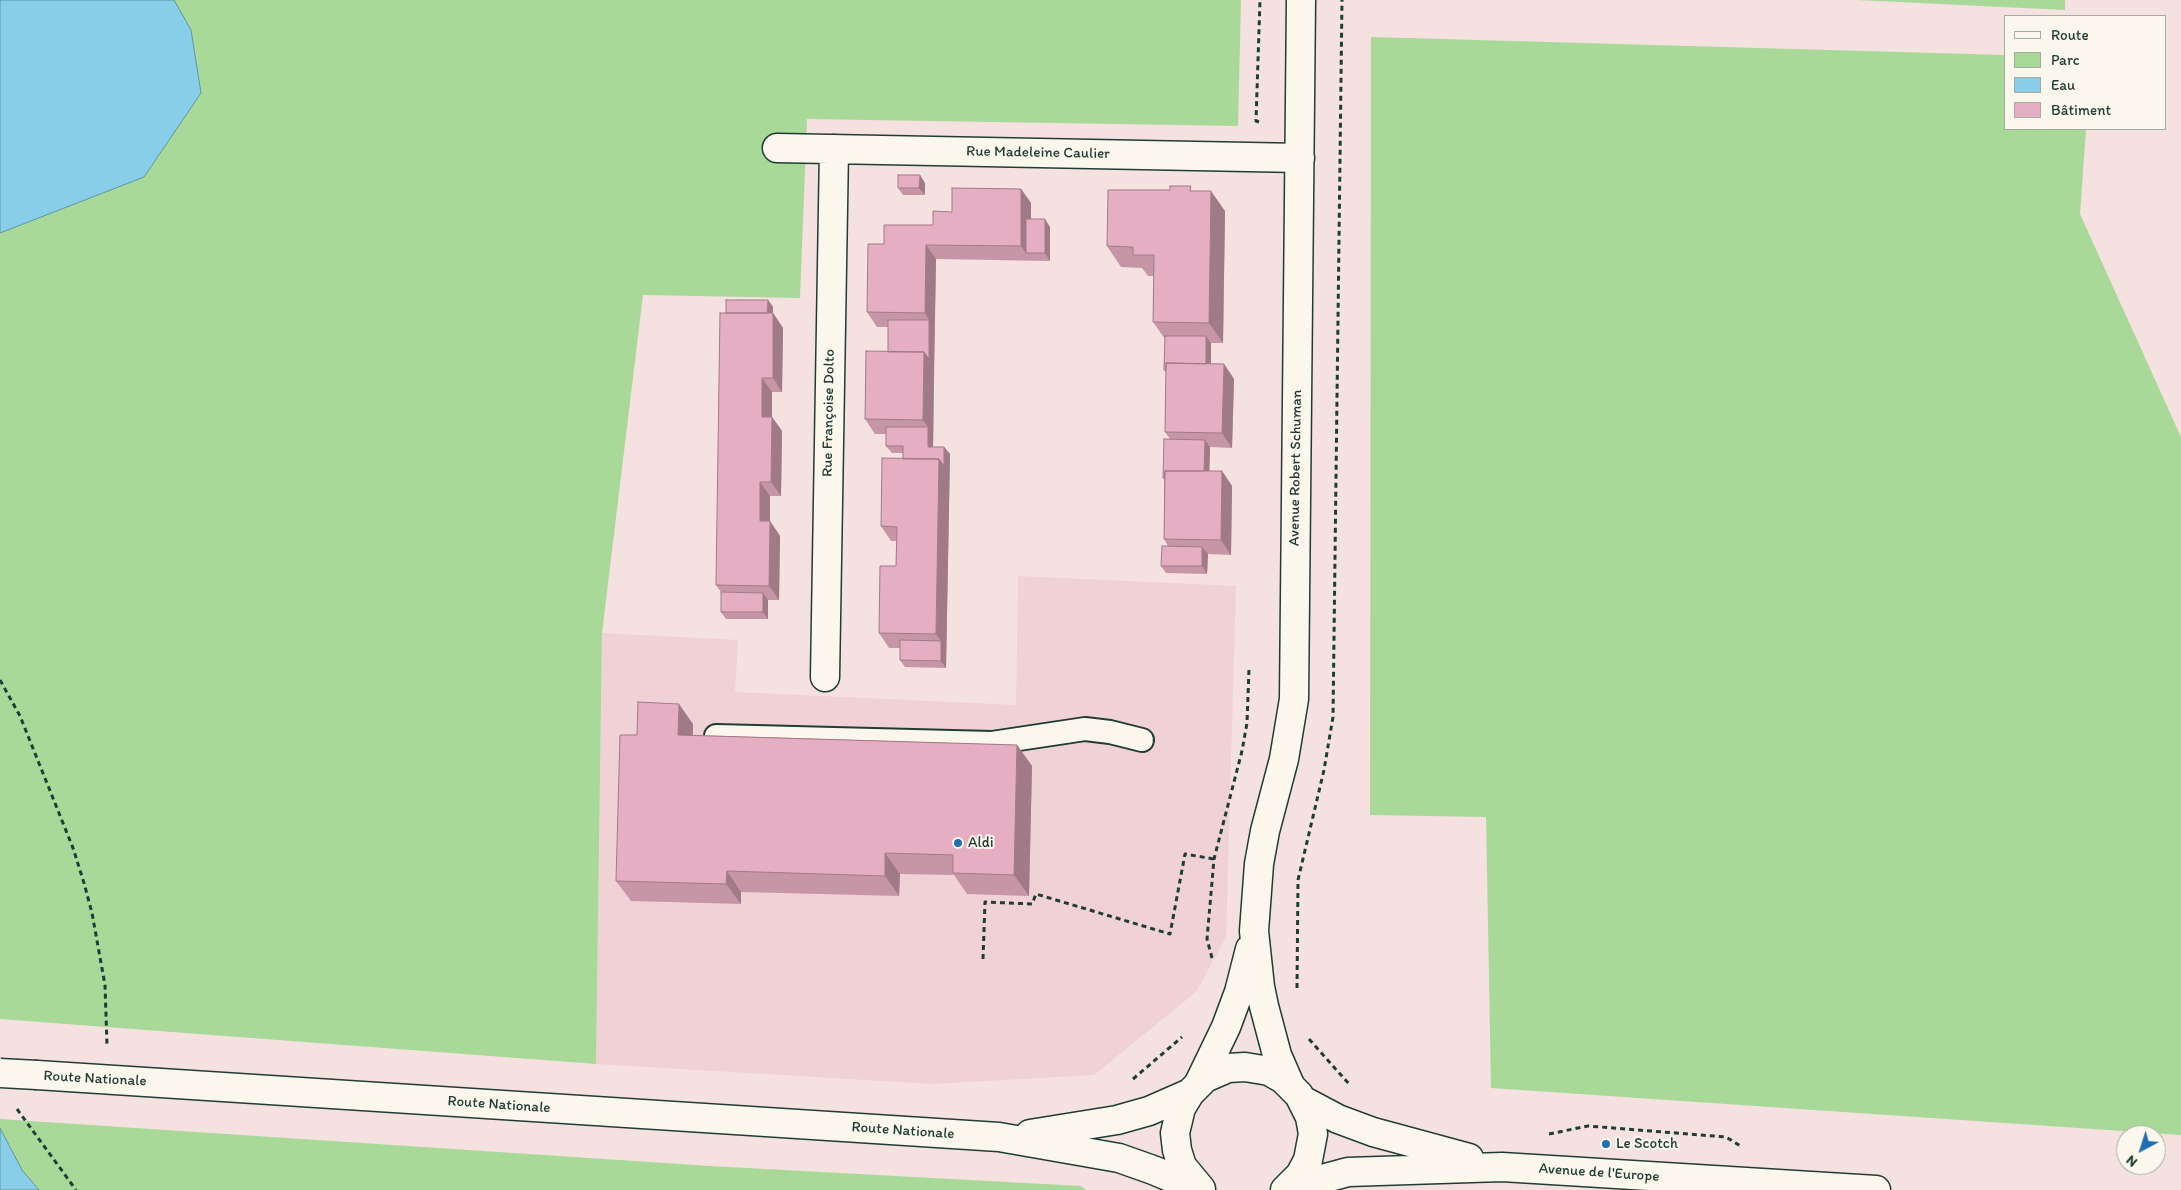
<!DOCTYPE html>
<html>
<head>
<meta charset="utf-8">
<style>
	body { margin:0 }
	#map { position:relative; width:2181px; height:1190px; overflow:hidden; background:#f5e1df; font-family:Itim,sans-serif }
	canvas { display:block }
	.legend { position:absolute; left:2004px; top:15px; width:162px; height:115px; box-sizing:border-box; background:#fbf7ec; border:1px solid #a3ada2; margin:0; padding:6px 9px; list-style:none; font-size:15px; color:#1f3d34 }
	.legend li { display:flex; align-items:center; gap:10px; height:25px }
	.legend b { width:25px; border:1px solid #a3ada2 }
	.north { position:absolute; left:2116px; top:1125px; width:50px; height:50px; box-sizing:border-box; background:#fbf7ec; border:1px solid #a3ada2; border-radius:50%; rotate:220deg; font-size:14px; font-weight:700; line-height:20px; text-align:center; color:#1f3d34 }
	.north::after { content:''; display:block; margin:auto; width:18px; height:22px; background:#1f6fb2; clip-path:polygon(50% 0,100% 100%,50% 72%,0 100%) }
</style>
</head>
<body>
<div id="map">
<canvas width="2181" height="1190"></canvas>
<ul class="legend">
<li><b style="height:6px;background:#fbf7ec"></b>Route</li>
<li><b style="height:14px;background:#a9d999"></b>Parc</li>
<li><b style="height:14px;background:#88cee9"></b>Eau</li>
<li><b style="height:14px;background:#e6aec2"></b>Bâtiment</li>
</ul>
<div class="north">N</div>
</div>
<script>
const ctx = document.querySelector('canvas').getContext('2d');
ctx.lineJoin = 'round';
function fillPath(path, color) {
  ctx.fillStyle = color;
  ctx.fill(path, 'evenodd');
}
function poly(rows) {
  const path = new Path2D();
  for (const r of rows) {
    path.moveTo(r[0], r[1]);
    for (let i = 2; i < r.length; i += 2) path.lineTo(r[i], r[i + 1]);
  }
  return path;
}
function strokePath(path, color, width, dash) {
  ctx.strokeStyle = color;
  ctx.lineWidth = width;
  ctx.lineCap = dash ? 'butt' : 'round';
  ctx.setLineDash(dash || []);
  ctx.stroke(path);
}
function drawText(font, color, halo, rows, align = 'center') {
  ctx.font = font + ' Itim,sans-serif';
  ctx.lineWidth = 4;
  ctx.setLineDash([]);
  ctx.textBaseline = 'middle';
  ctx.strokeStyle = halo;
  ctx.fillStyle = color;
  for (const [text, x, y, turn = 0] of rows) {
    ctx.save();
    ctx.translate(x, y);
    ctx.rotate((+turn || 0) * Math.PI / 180);
    ctx.textAlign = isNaN(turn) ? turn : align;
    if (halo) ctx.strokeText(text, 0, 0);
    ctx.fillText(text, 0, 0);
    ctx.restore();
  }
}
fillPath(poly([
	[1018,576,1236,586,1226,937,1196,992,1094,1075,933,1084,596,1064,602,633,738,640,735,692,1016,705]
]), '#f0d2d6');
fillPath(poly([
	[174,0,1241,0,1238,126,807,119,800,298,643,295,602,633,596,1064,0,1019,0,233,144,177,201,93,191,30],
	[1857,0,2065,0,2065,10],
	[1371,37,2005,55,2005,129,2086,129,2080,214,2181,437,2181,1135,1491,1088,1486,817,1370,815],
	[0,1119,710,1166,1081,1186,1086,1190,39,1190,22,1170,0,1128]
]), '#a9d999');
const water = poly([
	[0,0,174,0,191,30,201,93,144,177,0,233,0,0],
	[0,1128,22,1170,39,1190,0,1190,0,1128]
]);
fillPath(water, '#88cee9');
strokePath(water, '#5e94a1', 1);
const service = poly([
	[716,736,992,743,1085,729,1110,732,1142,740]
]);
const minor = poly([
	[777,148,1300,158],
	[825,677,834,149],
	[1199,1083,1226,1027,1239,992,1250,949],
	[1290,1085,1277,1055,1264,1006,1260,987,1254,931,1259,864,1265,831,1284,759,1294,699,1301,0]
]);
const secondary = poly([
	[37,1075,999,1137,1119,1158,1153,1170,1201,1190],
	[1304,1101,1338,1119,1373,1132,1469,1158],
	[1030,1134,1117,1120,1149,1111,1190,1093],
	[1289,1188,1348,1172,1502,1167,1876,1190],
	[1201,1189,1182,1166,1177,1150,1175,1133,1181,1108,1190,1093,1205,1078,1228,1068,1245,1067,1269,1071,1283,1079,1299,1095,1310,1117,1313,1134,1308,1160,1300,1175,1285,1190]
]);
strokePath(service, '#1f3d34', 26);
strokePath(minor, '#1f3d34', 31);
strokePath(secondary, '#1f3d34', 31);
strokePath(poly([
	[1259,122,1256,121,1260,0],
	[0,680,20,716,73,848,84,883,92,913,105,985,107,1045],
	[1212,958,1207,939,1214,859,1242,751,1247,723,1249,669],
	[983,959,985,902,1032,904,1036,894,1170,934,1185,854,1214,859],
	[1297,988,1298,880,1324,770,1333,717,1342,0],
	[1309,1039,1349,1084],
	[1133,1079,1182,1037],
	[17,1109,76,1190],
	[1549,1134,1588,1126,1726,1137,1742,1147]
]), '#1f3d34', 3, [5, 4]);
strokePath(service, '#fbf7ec', 22);
strokePath(minor, '#fbf7ec', 28);
strokePath(secondary, '#fbf7ec', 28);
const secondaryBridge = poly([
	[0,1073,37,1075]
]);
strokePath(secondaryBridge, '#1f3d34', 31, []);
strokePath(secondaryBridge, '#fbf7ec', 28);
fillPath(poly([
	[925,183,925,195,903,195,898,188],
	[1021,189,1031,203,1031,219,1050,227,1050,261,936,259,933,447,944,447,950,454,946,668,905,667,900,660,900,648,889,648,879,633,896,566,896,541,891,541,881,526,903,459,903,453,892,453,886,446,886,434,875,434,865,419,888,352,888,327,877,327,867,312,884,244,933,225,952,212],
	[1170,190,1194,191,1225,211,1223,343,1211,343,1211,364,1224,364,1234,379,1232,448,1210,447,1209,471,1222,471,1232,486,1231,555,1208,554,1207,574,1166,573,1161,566,1168,546,1164,539,1164,479,1163,478,1170,439,1165,432,1166,373,1164,370,1165,339,1153,322,1154,276,1148,276,1142,268,1121,267,1107,246],
	[768,300,773,307,773,313,783,328,782,392,772,392,772,417,782,431,781,496,770,496,770,521,780,536,779,600,768,600,768,619,726,619,721,612,721,592,716,585],
	[693,724,693,735,1017,745,1032,766,1029,896,967,894,954,875,900,874,899,896,741,892,741,904,631,901,616,881,637,735]
]), '#c696a7');
fillPath(poly([
	[920,175,925,183,925,195,919,188],
	[1021,189,1031,203,1031,253,1026,253,1021,246],
	[1211,191,1225,211,1223,343,1209,323],
	[1045,219,1050,227,1050,261,1045,253],
	[926,245,936,259,934,366,929,359,929,320,925,313],
	[768,300,773,307,772,328,767,320],
	[773,313,783,328,782,392,773,378],
	[1206,336,1211,343,1211,378,1206,371],
	[924,352,934,366,933,454,928,447,928,427,923,420],
	[1224,364,1234,379,1232,448,1222,433],
	[762,378,772,392,772,431,762,417],
	[772,417,782,431,781,496,771,482],
	[1205,440,1210,447,1209,485,1204,478],
	[944,447,950,454,946,668,941,661,941,641,936,634,939,459],
	[1222,471,1232,486,1231,555,1221,540],
	[760,482,770,496,770,535,760,521],
	[770,521,780,536,779,600,769,586],
	[1202,547,1208,554,1207,574,1202,566],
	[763,593,768,600,768,619,763,612],
	[679,704,693,724,692,756,678,735],
	[1017,745,1032,766,1029,896,1014,875],
	[885,853,900,874,899,896,885,876],
	[727,871,741,892,741,904,726,884]
]), '#a17a88');
const building = poly([
	[898,175,920,175,919,188,898,188,898,175],
	[1170,186,1191,186,1190,191,1211,191,1209,323,1153,322,1154,255,1133,255,1133,247,1107,246,1108,190,1170,190,1170,186],
	[952,188,1021,189,1021,246,926,245,925,313,867,312,868,244,884,244,884,225,933,225,933,211,952,212,952,188],
	[1026,219,1045,219,1045,253,1026,253,1026,219],
	[726,300,768,300,767,313,726,313,726,300],
	[720,313,773,313,773,378,762,378,762,417,772,417,771,482,760,482,760,521,770,521,769,586,716,585,720,313],
	[888,320,929,320,929,359,924,352,888,352,888,320],
	[1165,336,1206,336,1206,364,1166,363,1166,370,1164,370,1165,336],
	[866,351,924,352,923,420,865,419,866,351],
	[1166,363,1224,364,1222,433,1165,432,1166,363],
	[886,427,928,427,928,447,944,447,944,466,939,459,903,459,903,446,886,446,886,427],
	[1164,439,1205,440,1204,471,1165,471,1164,478,1163,478,1164,439],
	[882,458,939,459,936,634,879,633,880,566,896,566,897,527,881,526,882,458],
	[1165,471,1222,471,1221,540,1164,539,1165,471],
	[1162,546,1202,547,1202,566,1161,566,1162,546],
	[721,592,763,593,763,612,721,612,721,592],
	[900,640,941,641,941,661,900,660,900,640],
	[638,702,679,704,678,735,1017,745,1014,875,953,873,953,855,885,853,885,876,727,871,726,884,616,881,620,735,637,735,638,702]
]);
fillPath(building, '#e6aec2');
strokePath(building, '#a17a88', 1);
for (const [x, y, r, color] of [
	[958,843,5,"#1f6fb2"],
	[1606,1144,5,"#1f6fb2"]
]) {
  const dot = new Path2D();
  dot.arc(x, y, r, 0, 2 * Math.PI);
  ctx.fillStyle = color;
  ctx.fill(dot);
  strokePath(dot, '#fbf7ec', 2);
}
drawText('15px', '#1f3d34', '#fbf7ec', [
	["Rue Madeleine Caulier",1038,153,1],
	["Rue Françoise Dolto",829,413,-89],
	["Avenue Robert Schuman",1296,468,-89],
	["Route Nationale",95,1079,3],
	["Route Nationale",499,1105,4],
	["Route Nationale",903,1131,4],
	["Avenue de l'Europe",1599,1173,4]
]);
drawText('15px', '#1f3d34', '#fbf7ec', [
	["Aldi",968,843],
	["Le Scotch",1616,1144]
], 'left');
</script>
</body>
</html>
